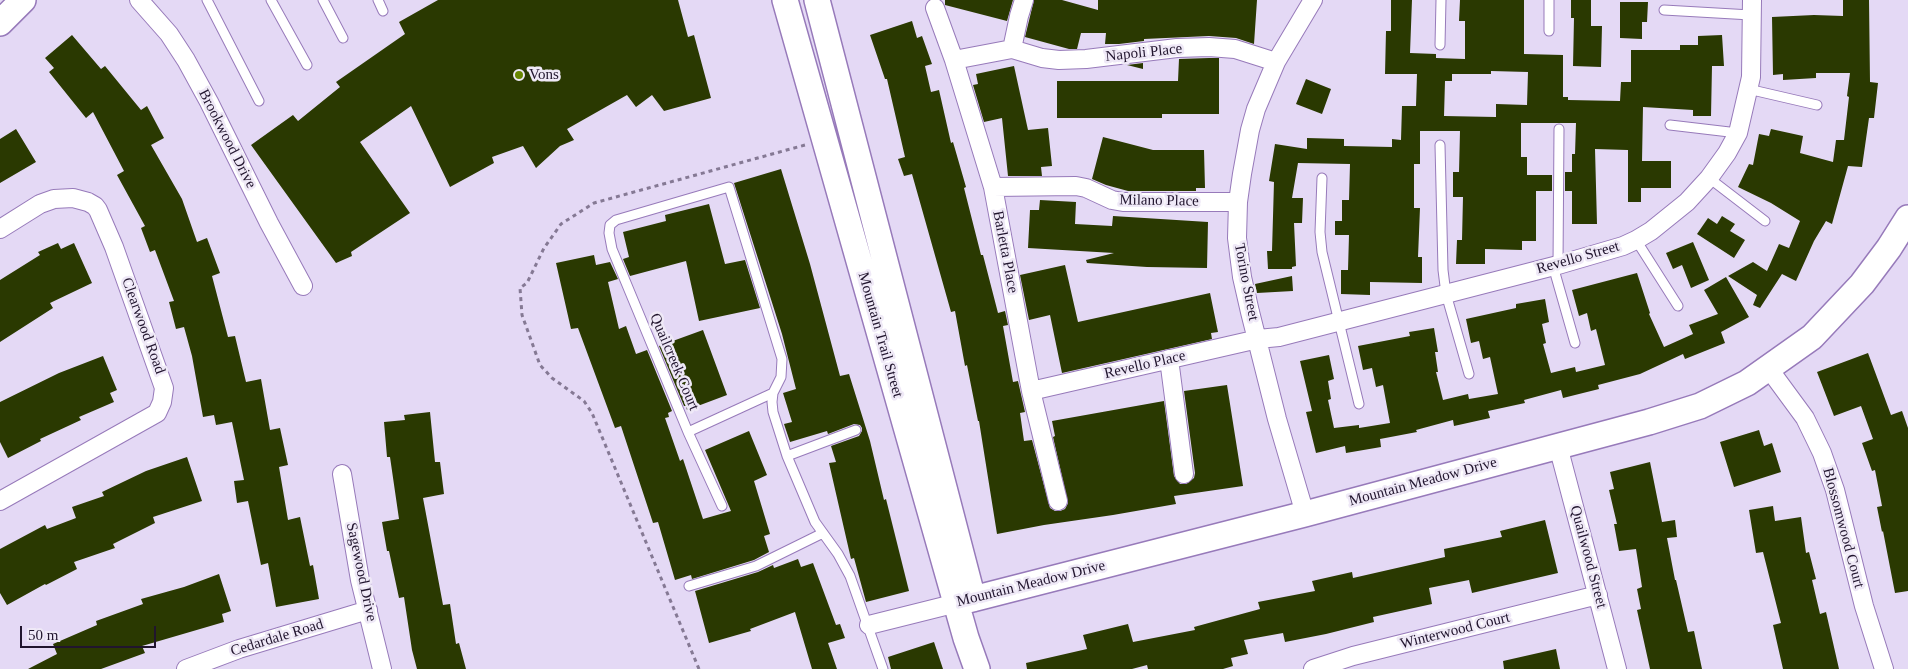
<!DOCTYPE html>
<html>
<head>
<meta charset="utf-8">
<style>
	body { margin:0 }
	#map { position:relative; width:1908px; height:669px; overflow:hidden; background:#e4d9f5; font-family:Georgia,serif }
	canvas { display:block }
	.scale { position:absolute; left:20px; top:626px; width:136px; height:22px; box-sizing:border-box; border:2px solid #21152e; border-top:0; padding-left:6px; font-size:15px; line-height:18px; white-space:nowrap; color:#21152e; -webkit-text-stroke:4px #efe9f7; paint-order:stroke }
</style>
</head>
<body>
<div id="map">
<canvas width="1908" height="669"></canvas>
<div class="scale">50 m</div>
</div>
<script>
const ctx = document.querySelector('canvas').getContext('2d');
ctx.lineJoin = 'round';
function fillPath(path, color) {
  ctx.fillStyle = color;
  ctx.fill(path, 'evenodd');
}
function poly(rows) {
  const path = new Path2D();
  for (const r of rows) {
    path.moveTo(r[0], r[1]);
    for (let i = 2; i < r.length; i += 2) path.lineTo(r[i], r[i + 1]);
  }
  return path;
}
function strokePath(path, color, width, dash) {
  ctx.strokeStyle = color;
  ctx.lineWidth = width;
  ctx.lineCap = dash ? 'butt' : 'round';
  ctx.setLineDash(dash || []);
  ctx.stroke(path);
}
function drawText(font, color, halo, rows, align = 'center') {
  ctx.font = font + ' Georgia,serif';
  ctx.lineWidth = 5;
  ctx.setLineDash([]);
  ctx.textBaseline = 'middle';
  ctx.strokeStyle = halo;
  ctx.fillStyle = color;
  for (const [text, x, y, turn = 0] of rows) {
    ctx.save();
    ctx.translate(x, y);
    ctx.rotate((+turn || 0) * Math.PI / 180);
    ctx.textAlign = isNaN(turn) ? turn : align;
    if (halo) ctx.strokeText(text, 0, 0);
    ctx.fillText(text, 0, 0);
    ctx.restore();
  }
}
fillPath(poly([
	[438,0,678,0,688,37,694,35,711,98,664,111,652,95,636,107,627,95,567,129,574,140,560,146,536,168,523,146,492,157,494,163,450,187,411,106,360,142,410,213,351,252,352,256,336,263,251,145,293,115,298,121,340,87,336,82,405,34,399,22],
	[945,0,1013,0,1007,21,945,5],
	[1034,0,1062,0,1098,10,1098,0,1257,0,1254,44,1236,38,1209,36,1144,39,1144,41,1119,44,1105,44,1106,33,1081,33,1077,49,1069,49,1025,37],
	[1391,0,1412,0,1410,53,1436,54,1436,58,1465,59,1465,21,1459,21,1460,0,1524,0,1524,54,1563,55,1563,97,1568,97,1568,100,1620,101,1621,82,1631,82,1631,50,1680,50,1680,45,1698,45,1698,36,1722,35,1724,66,1712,66,1711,116,1693,116,1693,110,1643,107,1642,161,1671,161,1671,188,1641,188,1641,202,1628,202,1628,150,1595,149,1597,224,1572,224,1572,191,1565,191,1565,172,1572,172,1572,154,1575,154,1576,123,1521,123,1521,157,1527,157,1527,175,1552,175,1552,191,1536,191,1536,241,1522,241,1522,250,1485,249,1485,264,1456,264,1457,240,1462,240,1463,197,1453,197,1453,172,1459,172,1460,131,1420,131,1420,164,1414,164,1414,208,1420,208,1418,257,1422,257,1422,283,1370,282,1370,295,1341,294,1341,270,1348,270,1349,235,1335,235,1335,221,1342,221,1342,200,1349,200,1350,164,1298,163,1292,198,1303,198,1302,223,1294,223,1296,266,1292,267,1292,269,1268,269,1267,251,1272,251,1274,182,1269,181,1275,144,1307,149,1307,138,1344,139,1344,146,1392,147,1392,139,1401,140,1402,106,1416,106,1417,74,1385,74,1386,31,1391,31],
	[1491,71,1528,72,1527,105,1496,104,1496,117,1444,116,1445,81,1452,81,1452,74,1491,74],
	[1571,0,1591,0,1591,26,1602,26,1601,67,1573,66,1574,18,1571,18],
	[1843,0,1869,0,1870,82,1878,83,1874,118,1869,118,1862,167,1848,166,1832,224,1826,221,1814,241,1796,281,1782,274,1760,308,1753,305,1757,295,1728,276,1753,262,1767,271,1779,244,1789,248,1800,221,1771,203,1738,187,1749,164,1753,165,1759,134,1769,136,1771,129,1803,136,1800,153,1833,162,1836,140,1844,140,1849,97,1847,96,1850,73,1816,73,1816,78,1783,80,1783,74,1773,75,1772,17,1814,15,1843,16],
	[1620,2,1648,2,1647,22,1642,22,1642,39,1620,38],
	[912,21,917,38,922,36,932,64,925,66,931,92,939,90,951,143,953,142,966,187,964,188,981,255,983,255,998,313,1005,311,1008,325,1003,326,1013,382,1018,381,1025,412,1020,413,1024,441,1032,440,1050,508,1055,511,1060,511,1065,509,1068,503,1053,437,1055,436,1052,421,1164,401,1174,476,1180,484,1186,484,1194,478,1195,473,1184,391,1227,385,1243,486,1174,496,1176,504,1113,515,1044,525,997,534,979,421,978,421,967,365,965,366,955,311,951,312,912,174,904,176,898,159,905,157,887,79,885,79,870,35],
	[72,35,101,69,105,66,141,110,147,106,164,138,151,145,182,199,197,242,207,238,220,273,212,276,228,337,235,336,246,382,261,379,270,430,280,428,288,465,279,467,288,520,300,517,310,566,313,565,319,599,276,607,268,563,261,565,248,501,237,503,234,481,244,480,232,422,216,425,214,415,203,417,192,356,184,327,176,329,169,302,174,301,155,250,150,252,141,228,145,226,117,175,124,171,93,112,86,118,49,72,54,68,45,58],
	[1209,58,1219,58,1219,114,1162,114,1162,118,1057,118,1057,81,1178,81,1179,59],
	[1143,63,1143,69,1127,65],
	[1014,66,1028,130,1048,128,1052,166,1041,167,1042,176,1008,176,1002,118,984,122,973,85,978,84,976,74],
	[1306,79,1331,89,1322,114,1296,104],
	[16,129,36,162,0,183,0,139],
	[1103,137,1153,150,1204,150,1205,188,1196,188,1196,191,1128,191,1106,185,1092,179],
	[781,169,810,264,840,376,849,374,870,441,884,500,886,499,909,591,866,602,854,558,851,559,829,463,836,462,831,446,859,436,862,431,862,428,860,425,854,424,828,434,827,431,790,442,784,424,792,422,783,393,796,389,782,334,734,183],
	[1040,200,1076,202,1075,224,1112,226,1113,216,1208,222,1207,268,1147,267,1087,263,1086,260,1114,253,1028,248,1030,210,1039,210],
	[709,204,725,264,745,260,760,308,699,321,686,261,630,276,623,259,629,257,623,232,666,221,665,215],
	[1722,216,1735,224,1730,231,1745,240,1734,258,1697,234,1708,218,1717,224],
	[1693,242,1709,280,1691,288,1682,265,1673,269,1666,253],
	[58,243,61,249,74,243,92,283,50,303,53,308,0,342,0,280,40,255,38,252],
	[594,255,596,265,610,262,618,279,608,282,619,329,626,326,636,354,647,350,672,411,668,413,669,417,665,418,680,461,683,459,703,519,731,511,705,450,749,431,767,475,754,481,770,534,764,536,769,552,754,560,692,579,691,575,675,580,658,522,653,523,621,426,615,428,578,328,571,329,556,263],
	[1065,265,1078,322,1210,293,1218,332,1211,333,1212,339,1062,373,1050,315,1029,320,1020,275],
	[1637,273,1650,313,1649,314,1664,347,1693,334,1689,325,1718,314,1704,290,1726,277,1749,317,1721,332,1725,343,1685,359,1683,354,1640,374,1598,385,1599,389,1563,398,1561,390,1524,400,1525,403,1488,411,1490,418,1454,426,1453,420,1416,430,1417,432,1380,439,1381,447,1346,453,1345,446,1316,453,1306,412,1312,411,1300,361,1329,355,1334,379,1328,381,1331,399,1328,400,1334,428,1359,425,1359,428,1390,423,1383,385,1376,387,1372,368,1363,370,1358,346,1410,336,1409,332,1434,328,1438,352,1435,352,1438,372,1436,372,1443,400,1468,394,1469,399,1498,394,1490,357,1483,359,1479,341,1471,343,1466,319,1516,308,1516,304,1545,299,1549,322,1542,324,1546,343,1543,344,1551,373,1575,367,1576,372,1605,365,1596,329,1591,331,1587,313,1579,316,1572,290],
	[1292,276,1293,291,1257,293,1255,284],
	[703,330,727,395,687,410,686,406,684,406,659,346],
	[1868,353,1891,415,1902,411,1908,428,1908,591,1895,593,1883,531,1882,532,1877,507,1882,506,1875,470,1872,471,1862,443,1873,439,1861,406,1834,416,1817,372],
	[103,356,117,390,110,393,114,402,79,417,81,420,40,439,41,441,8,458,0,442,0,402,59,373],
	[430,412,435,462,440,462,444,494,423,498,443,605,450,604,456,644,459,643,466,669,417,669,412,650,404,597,399,598,389,551,387,551,382,522,399,519,390,457,387,457,384,422,405,420,404,415],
	[1759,430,1764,446,1772,443,1781,472,1734,487,1720,442],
	[187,457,202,501,153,517,155,523,113,544,115,548,74,562,77,569,46,585,45,584,7,605,0,593,0,549,45,525,47,529,76,518,72,507,104,496,102,492,146,471],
	[1650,462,1662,522,1675,520,1677,537,1667,538,1675,580,1676,580,1688,632,1694,631,1702,669,1650,669,1637,610,1641,609,1637,589,1642,587,1636,549,1619,551,1614,524,1617,524,1609,490,1614,489,1610,472],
	[1773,506,1775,521,1801,517,1806,553,1809,552,1816,579,1812,580,1820,614,1826,612,1839,669,1783,669,1773,625,1781,623,1763,552,1756,553,1749,510],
	[1545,520,1558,573,1472,593,1469,580,1429,588,1432,604,1373,617,1374,622,1326,634,1285,642,1283,633,1244,640,1248,654,1231,658,1233,666,1223,669,1148,669,1147,665,1132,669,1027,669,1026,663,1087,649,1083,635,1128,624,1133,642,1195,630,1194,627,1260,609,1258,602,1315,591,1312,581,1352,572,1353,578,1445,557,1444,549,1502,537,1500,531],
	[798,559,801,567,813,563,836,625,840,624,845,638,828,643,837,669,812,669,795,612,750,629,751,631,709,643,695,591,758,572,773,565,774,568],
	[219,574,231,611,222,614,224,622,142,646,145,653,101,669,28,669,57,654,53,644,97,625,96,621,143,604,141,599,184,587],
	[934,642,943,669,891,669,888,657],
	[1556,649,1560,669,1504,669,1503,661]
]), '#2a3901');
const lane = poly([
	[207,0,259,101],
	[271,0,307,65],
	[323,0,343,38],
	[378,0,383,11],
	[1549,0,1549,31],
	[1664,10,1751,15],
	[1440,45,1441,0],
	[1748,89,1817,105],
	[1670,125,1738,133],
	[1559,129,1558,265,1555,273,1575,343],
	[1440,145,1443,270,1446,294,1469,374],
	[1322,178,1320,232,1322,252,1359,404],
	[1709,178,1765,221],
	[1636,240,1678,306],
	[688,432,773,393],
	[787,456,856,430],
	[722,506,688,432,612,249,609,233,610,225,616,220,729,187,782,359,781,377,773,393,772,402,773,412,787,456,815,522,838,554,850,576,883,669],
	[689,586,756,566,823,533]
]);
const street = poly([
	[139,0,169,34,186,60,209,102,269,223,303,286],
	[935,8,954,60,993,187,1031,391,1058,501],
	[1012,49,1042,58,1059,60,1086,59,1177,48,1209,47,1235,49,1276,62],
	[1012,49,1019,16,1024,0],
	[954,60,1012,49],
	[993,187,1076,186,1086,188,1112,200,1123,202,1238,202],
	[0,229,40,204,54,199,73,198,88,202,95,206,98,210,114,247,164,388,162,402,157,413,0,501],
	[1169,359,1184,474],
	[1769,369,1805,418,1822,453,1835,490,1864,606,1884,669],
	[1031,391,1258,339,1279,337,1558,265,1623,246,1636,240,1651,231,1687,202,1709,178,1727,153,1738,133,1751,77,1752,0],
	[1558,446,1617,669],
	[342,474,360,580,382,669],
	[1305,514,1277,419,1250,312,1242,277,1237,238,1238,202,1242,174,1250,130,1256,109,1276,62,1313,0],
	[869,625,957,603],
	[186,669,239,649,368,610],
	[1313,669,1353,656,1598,595]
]);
const secondary = poly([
	[785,0,966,638,977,669],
	[817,0,973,599],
	[0,23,23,0],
	[957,603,1305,514,1649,422,1700,406,1747,383,1812,337,1862,284,1889,248,1908,218]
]);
strokePath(lane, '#977aba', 11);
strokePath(street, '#977aba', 20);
strokePath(secondary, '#977aba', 28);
strokePath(poly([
	[699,669,592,413,584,401,552,378,540,365,522,315,520,288,527,283,544,248,561,224,594,203,805,145]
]), '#857994', 3, [4, 4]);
strokePath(lane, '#fff', 9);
strokePath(street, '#fff', 18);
strokePath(secondary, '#fff', 25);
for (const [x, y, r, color] of [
	[519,75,5,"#678600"]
]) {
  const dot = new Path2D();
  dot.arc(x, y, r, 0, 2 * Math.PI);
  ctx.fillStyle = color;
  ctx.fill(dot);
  strokePath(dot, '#efe9f7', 2);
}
drawText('15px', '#21152e', '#efe9f7', [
	["Napoli Place",1144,53,-6],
	["Brookwood Drive",227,139,63],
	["Milano Place",1159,201,1],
	["Barletta Place",1005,252,79],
	["Revello Street",1578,258,-16],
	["Torino Street",1246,282,79],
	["Clearwood Road",143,326,70],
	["Mountain Trail Street",880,335,74],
	["Quailcreek Court",674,362,67],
	["Revello Place",1145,365,-13],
	["Mountain Meadow Drive",1423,482,-15],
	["Blossomwood Court",1843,528,75],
	["Quailwood Street",1588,557,75],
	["Sagewood Drive",361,572,78],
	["Mountain Meadow Drive",1031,584,-14],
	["Winterwood Court",1455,631,-14],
	["Cedardale Road",277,638,-17]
]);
drawText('15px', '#21152e', '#efe9f7', [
	["Vons",529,75]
], 'left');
</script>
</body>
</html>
